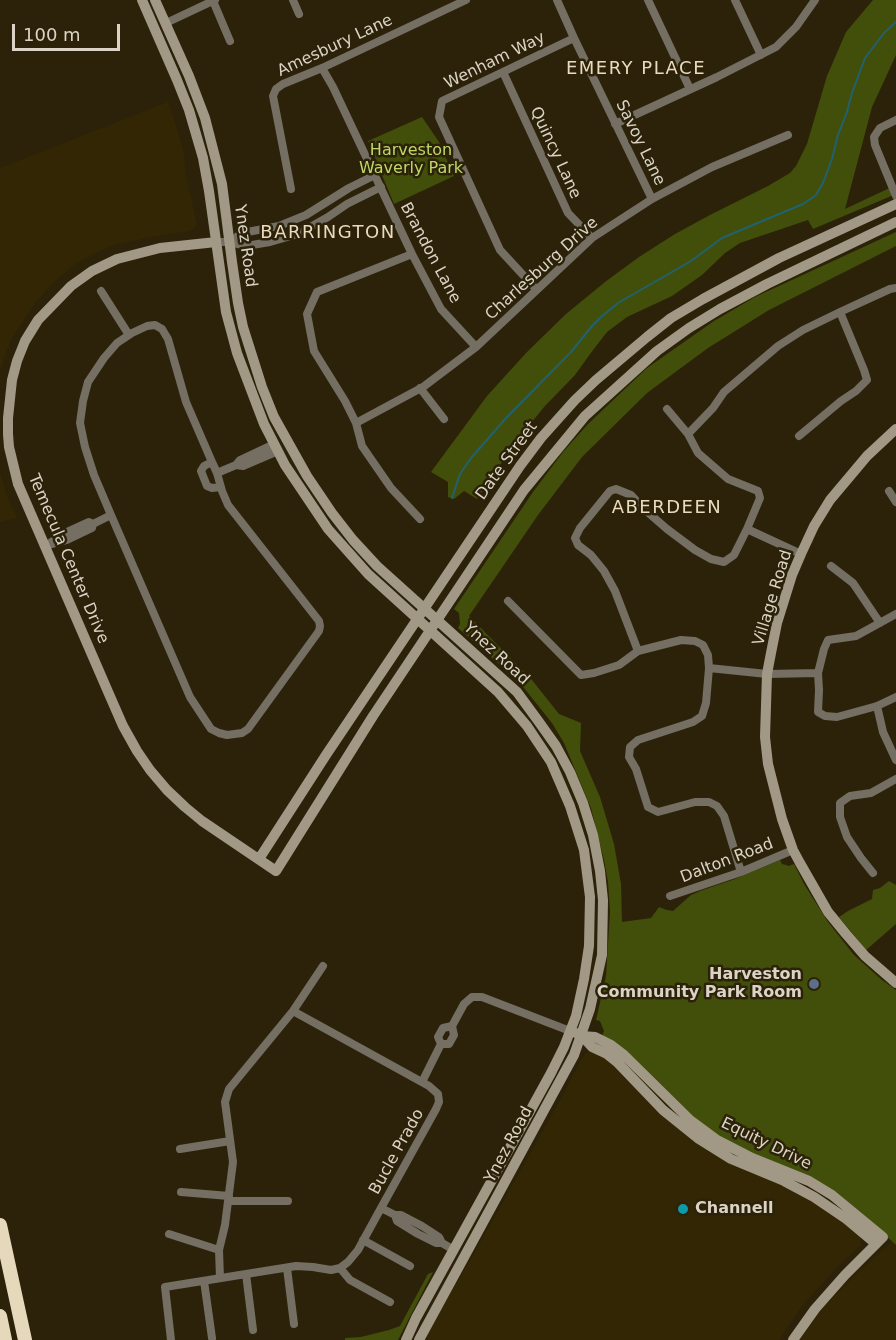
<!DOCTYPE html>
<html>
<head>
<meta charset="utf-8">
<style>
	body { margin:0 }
	#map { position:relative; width:896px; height:1340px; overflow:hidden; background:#2c2209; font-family:"DejaVu Sans",sans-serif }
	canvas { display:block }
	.scale { position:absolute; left:12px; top:24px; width:108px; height:27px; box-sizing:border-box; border:3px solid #dbd4c6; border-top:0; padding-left:8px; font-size:18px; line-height:21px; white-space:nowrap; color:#dbd4c6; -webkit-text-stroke:4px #2c2209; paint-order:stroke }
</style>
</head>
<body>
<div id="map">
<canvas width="896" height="1340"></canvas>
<div class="scale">100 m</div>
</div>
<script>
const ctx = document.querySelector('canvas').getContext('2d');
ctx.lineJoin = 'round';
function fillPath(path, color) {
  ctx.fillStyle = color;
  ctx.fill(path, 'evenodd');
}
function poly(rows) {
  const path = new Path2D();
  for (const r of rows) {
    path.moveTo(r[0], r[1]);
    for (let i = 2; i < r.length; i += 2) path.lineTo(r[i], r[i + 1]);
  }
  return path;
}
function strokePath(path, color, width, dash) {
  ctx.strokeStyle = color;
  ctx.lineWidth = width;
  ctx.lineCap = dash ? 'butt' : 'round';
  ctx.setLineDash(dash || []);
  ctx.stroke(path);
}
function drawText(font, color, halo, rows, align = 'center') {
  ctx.font = font + ' "DejaVu Sans",sans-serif';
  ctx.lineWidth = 5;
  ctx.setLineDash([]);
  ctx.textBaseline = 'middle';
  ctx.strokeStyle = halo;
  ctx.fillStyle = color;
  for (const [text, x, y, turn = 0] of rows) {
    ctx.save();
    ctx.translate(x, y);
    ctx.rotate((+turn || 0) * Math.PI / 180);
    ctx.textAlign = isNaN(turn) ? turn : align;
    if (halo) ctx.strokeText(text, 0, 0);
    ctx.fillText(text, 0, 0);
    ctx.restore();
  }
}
fillPath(poly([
	[168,102,178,131,184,155,186,174,197,225,190,231,153,237,117,244,93,254,74,265,54,282,35,303,10,341,0,371,0,168],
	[0,472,9,501,17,518,0,522],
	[591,1052,606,1057,654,1106,794,1189,861,1235,861,1245,838,1266,801,1307,779,1340,426,1340,432,1325,472,1257,563,1095,582,1058,586,1053],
	[892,1241,896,1245,896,1340,800,1340,821,1310,844,1286]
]), '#332605');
fillPath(poly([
	[873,0,896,0,896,55,872,107,845,209,896,185,896,194,813,229,808,220,740,243,725,253,702,275,672,296,627,317,607,332,590,354,575,375,544,407,515,443,477,499,464,491,454,499,448,497,448,482,431,472,487,396,527,352,566,314,605,282,639,257,675,234,710,215,768,186,790,173,796,166,807,144,827,76,846,32],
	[422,117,439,142,454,176,394,204,368,141],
	[896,232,896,246,769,310,708,348,647,393,582,457,538,515,469,616,532,680,559,714,581,723,580,751,600,797,614,844,621,884,622,922,651,918,659,907,667,910,673,911,691,895,700,891,735,879,780,860,782,864,786,865,789,866,794,864,804,884,828,922,854,955,882,980,896,990,896,1245,879,1229,842,1198,751,1154,708,1130,602,1036,604,1031,600,1021,596,1020,606,976,610,912,608,882,604,860,591,808,564,743,552,723,524,688,507,671,458,628,460,624,459,613,454,609,533,492,563,452,588,424,647,368,714,321,755,297],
	[889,881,896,885,896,924,866,950,839,917,848,911,872,899,873,890,880,888],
	[433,1272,398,1340,345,1340,345,1338,361,1337,389,1330,400,1326,428,1274]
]), '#424f0b');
strokePath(poly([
	[452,498,460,474,471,458,507,417,571,352,592,326,601,317,618,303,691,261,722,238,803,204,816,195,823,183,832,159,838,135,847,112,852,93,865,58,884,33,896,22]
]), '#216171', 2);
strokePath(poly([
	[293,0,299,14],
	[557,0,574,38,652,199],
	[648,0,690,89],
	[735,0,761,55],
	[213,1,230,41],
	[166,23,215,0],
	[322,68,333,87,412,254,441,309,476,347],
	[503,72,568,213,592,238],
	[896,120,880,128,874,137,875,145,896,196],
	[615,124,717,77,776,47,796,27,815,0],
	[291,189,273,96,276,89,283,84,322,68,466,0],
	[216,242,230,242,246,246,270,242,298,234,328,217,347,204,381,187],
	[230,242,242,233,279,226,306,215,349,188,375,175],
	[412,254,317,292,307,314,314,351,345,401,356,423,362,446,391,488,420,519],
	[536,289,500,250,439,117,442,101,574,38],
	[101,291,129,335],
	[420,388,444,419],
	[356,423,423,387,476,347,592,238,652,199,712,167,788,135],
	[688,434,713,408,724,392,778,346,803,330,840,312,890,289,896,288],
	[799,436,841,401,856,391,867,380,864,370,840,312],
	[236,465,240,460,274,444],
	[217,473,212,462,204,466,201,471,207,486,212,488,221,487],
	[889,491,896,502],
	[111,515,94,475,85,447,80,423,83,401,88,382,104,358,117,343,132,333,147,326,155,325,162,329,168,339,186,402,212,462],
	[93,524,92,528,67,540,45,546,65,533,89,522,93,524,111,515,190,697,211,729,219,733,227,735,242,733,248,729,319,631,320,626,319,621,228,505,222,491,217,473,236,465,243,466,278,451],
	[747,529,801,554],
	[831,566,853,583,880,623],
	[508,601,581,675,594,673,619,665,638,651,681,640,695,641,703,645,708,655,709,668,706,703,702,716,693,722,638,740,630,747,629,757,636,769,648,807,658,812,695,802,709,802,717,806,724,816,741,872],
	[896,614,856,636,828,640,824,649,818,673,819,690,818,712,825,716,837,717,877,706,896,697],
	[638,651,615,591,604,571,591,555,578,545,575,538,580,528,610,491,616,489,631,495,644,509,667,529,695,550,711,559,724,562,734,555,747,529,760,498,758,491,728,479,698,453,688,434,667,409],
	[709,668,767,674,818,673],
	[877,706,883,732,896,760],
	[873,873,861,858,847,837,840,817,840,803,850,796,871,793,896,779],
	[670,896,741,872,793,850],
	[293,1011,429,1086,438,1094,439,1102,436,1109,381,1208],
	[441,1044,438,1037,443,1028,452,1026],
	[422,1082,441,1044,449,1044,454,1035,452,1026,464,1004,472,997,482,997,570,1031],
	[180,1149,230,1141],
	[181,1192,229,1196],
	[228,1201,288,1201],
	[395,1215,397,1221,418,1234,436,1243,442,1243,454,1250],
	[169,1234,219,1250],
	[363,1240,410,1266],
	[287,1268,294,1324],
	[340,1268,350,1280,390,1302],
	[246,1274,253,1330],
	[220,1278,219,1250,225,1225,233,1162,225,1102,229,1089,293,1011,323,966],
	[204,1281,212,1338],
	[171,1340,165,1287,296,1266,313,1267,331,1270,340,1268,348,1262,358,1250,381,1208,395,1215,401,1215,422,1226,439,1237,442,1243]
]), '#746e63', 8);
strokePath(poly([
	[142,0,177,80,189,110,203,158,209,191,226,312,237,353,264,424,285,465,328,529,368,574,498,692,527,726,551,762,570,806,584,850,590,897,589,946,584,979,576,1016,564,1047,551,1073,416,1318,406,1340],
	[155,0,189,76,205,118,222,184,232,262,238,303,243,327,262,387,274,417,307,476,332,513,353,540,377,566,517,692,539,722,556,746,570,772,583,803,593,835,600,871,603,900,602,955,590,1009,574,1055,419,1340],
	[216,242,160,248,117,259,92,271,71,286,38,320,25,341,17,361,12,380,8,418,8,434,9,447,18,484,109,694,123,726,137,751,150,770,167,790,185,807,202,821,276,871,373,716,524,490,585,416,657,351,689,328,720,309,767,284,896,222],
	[896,429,867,456,830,500,814,526,801,554,792,575,777,623,771,653,767,674,765,737,768,764,782,819,793,850,800,863,828,912,846,934,865,956,896,983],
	[259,859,326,755,520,466,541,438,575,400,596,380,647,337,671,318,703,299,779,258,896,204],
	[576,1033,582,1036,595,1037,611,1045,624,1055,690,1120,717,1140,752,1158,809,1181,832,1195,883,1237,845,1275,815,1309,793,1340],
	[582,1036,592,1047,607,1054,617,1062,663,1110,699,1139,731,1159,784,1181,814,1197,845,1218,876,1244]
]), '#a29886', 10);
strokePath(poly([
	[0,1225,25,1340],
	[0,1316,5,1340]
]), '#e6d8bb', 14);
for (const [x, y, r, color] of [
	[814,984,6,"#5c6f8a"],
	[683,1209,6,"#0f9aa8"]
]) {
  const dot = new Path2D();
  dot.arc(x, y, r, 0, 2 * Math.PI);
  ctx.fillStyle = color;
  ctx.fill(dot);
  strokePath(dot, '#2c2209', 2);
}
drawText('16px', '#dbd4c6', '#2c2209', [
	["Amesbury Lane",335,46,-25],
	["Wenham Way",495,61,-26],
	["Savoy Lane",640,143,64],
	["Quincy Lane",555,153,65],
	["Ynez Road",245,246,82],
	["Brandon Lane",430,253,62],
	["Charlesburg Drive",542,269,-42],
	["Date Street",507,461,-54],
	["Temecula Center Drive",68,559,67],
	["Village Road",773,598,-73],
	["Ynez Road",496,654,43],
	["Dalton Road",727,861,-21],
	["Equity Drive",766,1144,26],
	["Ynez Road",509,1145,-62],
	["Bucle Prado",397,1152,-61]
]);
drawText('16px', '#bdd866', '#2c2209', [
	["Harveston",411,151],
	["Waverly Park",411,169]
]);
drawText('bold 16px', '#dbd4c6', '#2c2209', [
	["Harveston",802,975],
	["Community Park Room",802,993],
	["Channell",695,1209,"left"]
], 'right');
ctx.letterSpacing = '1.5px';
drawText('18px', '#e9dbbe', '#2c2209', [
	["EMERY PLACE",636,69],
	["BARRINGTON",328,233],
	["ABERDEEN",667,508]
]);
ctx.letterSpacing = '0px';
</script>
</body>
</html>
